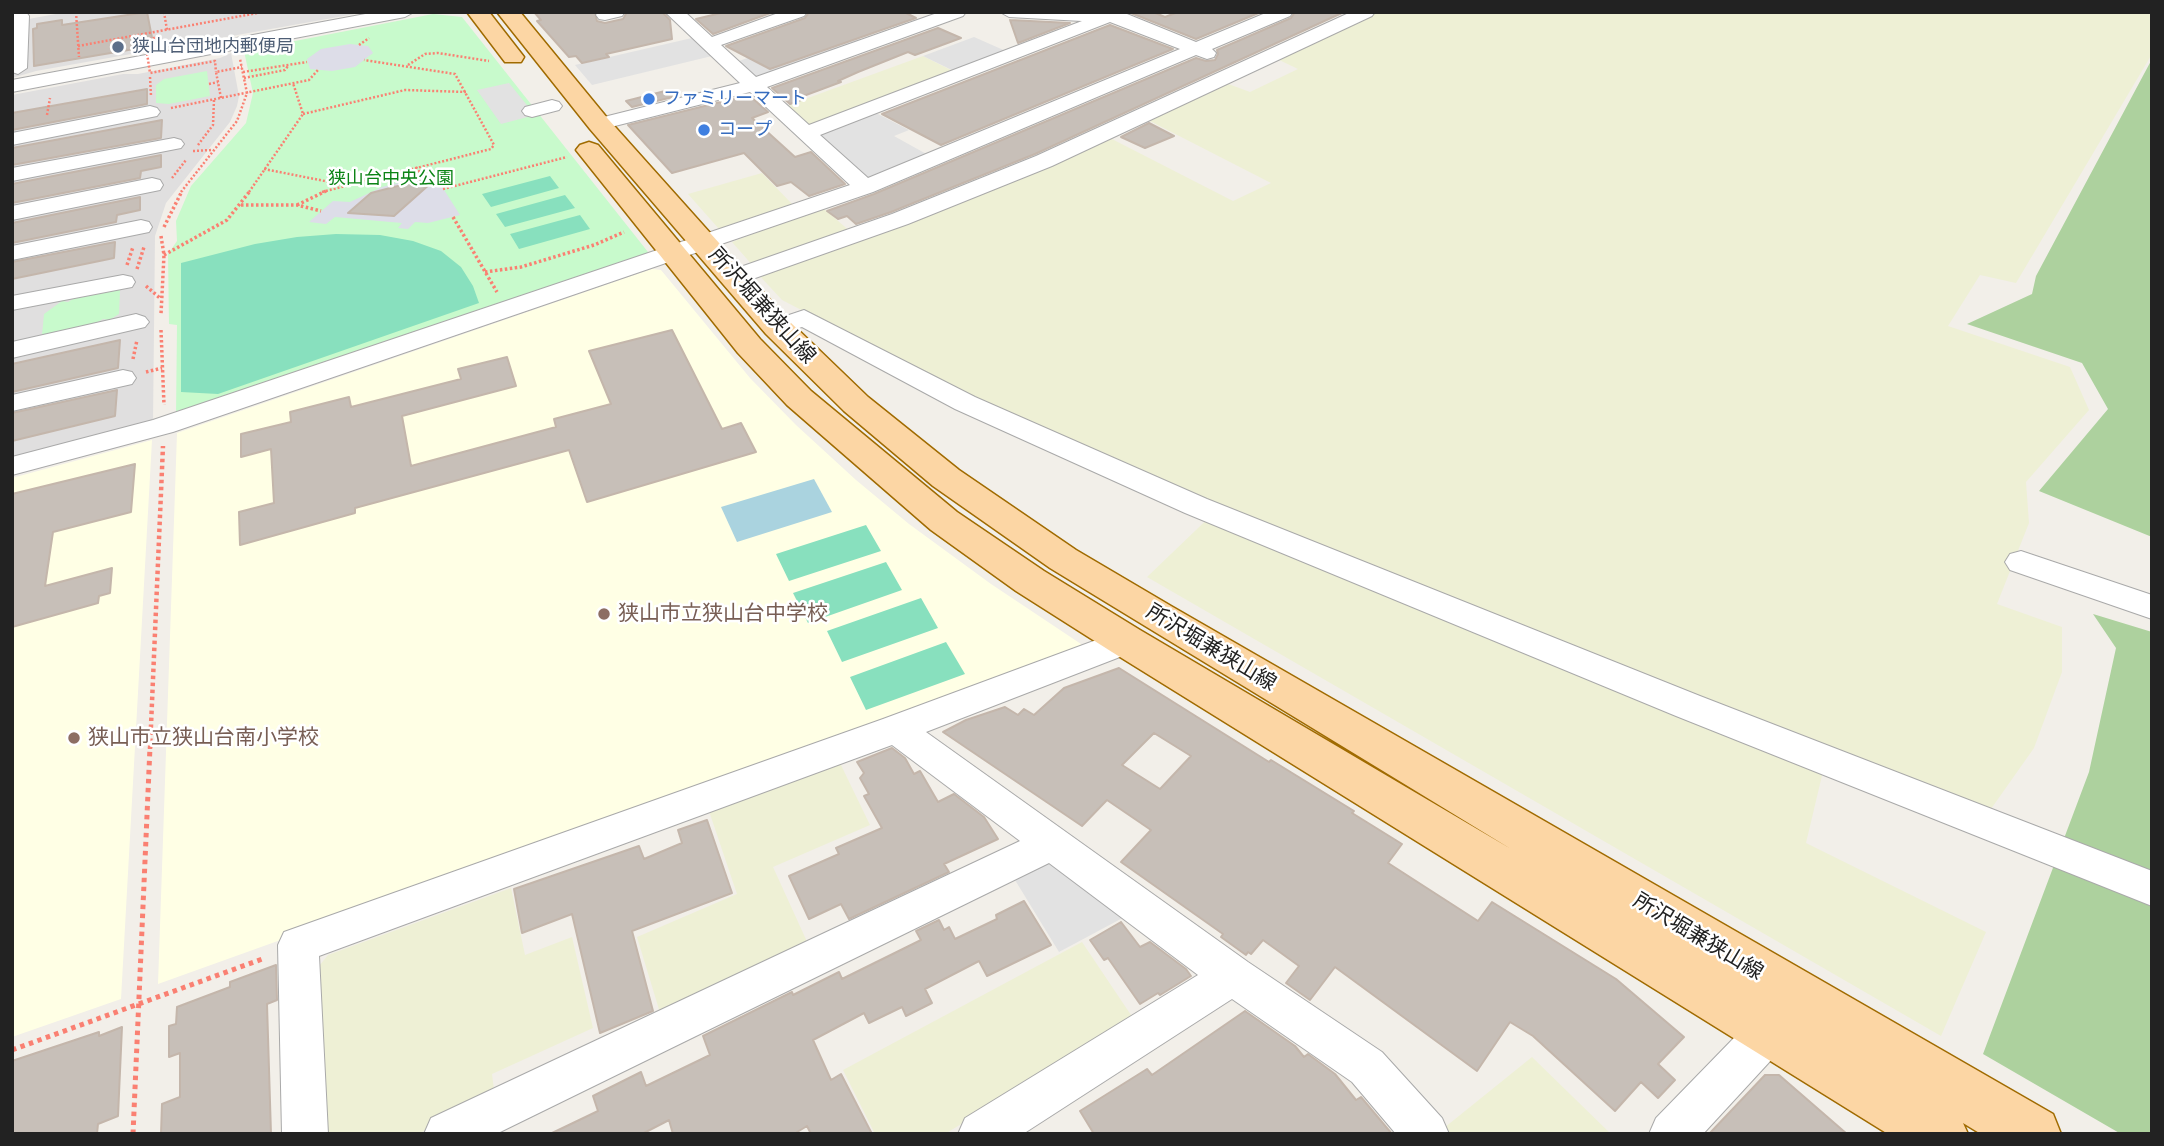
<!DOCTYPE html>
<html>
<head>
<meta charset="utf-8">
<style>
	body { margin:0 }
	#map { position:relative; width:2164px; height:1146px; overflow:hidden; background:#f2efe9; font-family:"PT Sans Narrow",sans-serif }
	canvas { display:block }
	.frame { position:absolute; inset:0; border:14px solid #222; pointer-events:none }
</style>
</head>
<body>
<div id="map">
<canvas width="2164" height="1146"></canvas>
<div class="frame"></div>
</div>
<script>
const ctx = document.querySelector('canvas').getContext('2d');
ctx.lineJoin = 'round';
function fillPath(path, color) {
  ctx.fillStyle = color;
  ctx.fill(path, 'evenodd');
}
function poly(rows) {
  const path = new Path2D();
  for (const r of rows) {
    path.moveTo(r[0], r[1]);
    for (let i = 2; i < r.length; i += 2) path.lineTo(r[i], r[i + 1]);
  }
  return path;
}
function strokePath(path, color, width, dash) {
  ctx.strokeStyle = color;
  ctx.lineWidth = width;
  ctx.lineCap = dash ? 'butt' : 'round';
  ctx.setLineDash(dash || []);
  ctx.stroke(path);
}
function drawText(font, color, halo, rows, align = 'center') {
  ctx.font = font + ' "PT Sans Narrow","Noto Sans JP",sans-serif';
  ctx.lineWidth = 5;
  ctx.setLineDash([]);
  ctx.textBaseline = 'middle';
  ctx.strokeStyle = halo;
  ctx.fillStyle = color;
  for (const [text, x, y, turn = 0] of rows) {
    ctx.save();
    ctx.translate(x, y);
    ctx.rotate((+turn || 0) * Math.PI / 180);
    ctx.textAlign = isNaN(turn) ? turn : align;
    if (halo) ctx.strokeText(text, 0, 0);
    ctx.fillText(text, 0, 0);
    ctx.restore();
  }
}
fillPath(poly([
	[67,12,366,12,36,71,12,78,12,22],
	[231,53,239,96,237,106,230,122,166,203,155,236,153,422,12,460,12,95,123,74,138,74,220,58]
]), '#e0dfdf');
fillPath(poly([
	[652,269,661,270,750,378,796,425,856,480,909,524,991,584,1081,644,1080,653,158,984,177,433],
	[152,440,121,999,12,1037,12,478]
]), '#ffffe5');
fillPath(poly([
	[1372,12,2152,12,2152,54,2016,283,1980,275,1948,326,2070,367,2089,410,2026,482,2029,523,1997,604,2062,627,2062,672,2034,748,1986,816,1829,746,1806,843,1986,932,1941,1036,1147,577,1220,507,1009,417,782,300,757,273,1108,137,1233,201,1271,183,1146,119,1223,82,1250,92,1298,69,1273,57],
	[923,56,955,72,817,125,807,125,786,106],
	[762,173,795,207,726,229,719,229,688,194],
	[822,207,852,233,754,267,732,242],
	[840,763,870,825,773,867,809,946,661,1016,637,937,737,894,709,811],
	[511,888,525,955,572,937,593,1028,492,1074,495,1097,418,1134,326,1134,315,971,328,955],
	[1082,942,1133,1018,945,1134,875,1134,843,1070],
	[1532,1057,1611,1134,1439,1132]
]), '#eef0d5');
fillPath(poly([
	[2152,59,2152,537,2039,491,2108,409,2082,363,1967,324,2032,294,2036,276],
	[2093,614,2152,632,2152,1134,2121,1134,1983,1054,2089,772,2116,648]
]), '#add19e');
fillPath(poly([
	[433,14,462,17,648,252,643,257,176,415,177,325,169,324,168,254,177,241,176,221,191,186,246,123,253,93,244,51],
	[207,71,210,96,169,104,156,103,156,85,164,79],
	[107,287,120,290,119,314,109,320,103,319,84,330,48,338,42,335,44,314,62,301,68,302,86,291]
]), '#c8facc');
fillPath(poly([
	[550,176,559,188,491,207,482,194],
	[565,195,575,208,505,227,496,214],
	[580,215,590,229,519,249,510,234],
	[336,234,380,235,413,241,441,251,461,267,473,286,479,303,218,394,181,392,181,263,255,244,297,237],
	[866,525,881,551,789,581,776,554],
	[886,562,902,590,808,623,793,593],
	[921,598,938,628,842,662,827,631],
	[946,642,965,674,866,710,850,677]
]), '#88e0be');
fillPath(poly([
	[837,27,866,42,762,78,753,78,736,62],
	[974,37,1008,52,956,72,923,56],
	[692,38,712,56,592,85,575,65],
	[509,83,535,115,501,124,477,90],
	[874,112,909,130,894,136,930,156,867,178,819,135],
	[1047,863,1062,864,1130,914,1059,952,1015,880]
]), '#e2e2e2');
fillPath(poly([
	[350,44,368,46,373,53,355,67,332,71,310,69,307,59,321,49],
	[434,174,460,215,428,223,415,222,408,229,398,228,402,223,335,217,326,224,309,222,333,201,350,202,382,187]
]), '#dddde8');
fillPath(poly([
	[814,479,832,512,737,542,721,507]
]), '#aad3df');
const building = poly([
	[147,12,153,43,139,46,140,48,34,66,33,29,37,28,37,24,62,20,62,25,147,12],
	[534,12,595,12,597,21,605,23,623,19,627,12,662,12,670,20,672,39,606,54,609,57,582,63,576,56,569,57,537,21,541,20,534,12],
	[725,12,773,12,713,34,696,19,725,12],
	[809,12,904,12,916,18,770,69,726,46,805,18,809,12],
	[1153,12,1165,17,1178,12,1261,12,1196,39,1131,13,1153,12],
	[1295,12,1344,12,1035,154,891,212,856,224,847,216,838,219,827,211,874,194,1196,58,1206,61,1215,60,1218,54,1217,50,1291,18,1295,12],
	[1010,20,1070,23,1018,43,1010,20],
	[1110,25,1173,49,941,145,882,114,1110,25],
	[938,28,961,38,915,55,908,52,858,72,838,81,841,82,798,98,801,100,790,104,772,88,938,28],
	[147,89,147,104,12,130,12,113,147,89],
	[669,90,677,96,632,107,626,101,669,90],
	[749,95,768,112,752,118,795,157,811,152,845,184,809,196,791,182,777,186,744,153,672,173,628,125,749,95],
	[162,120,161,138,12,165,12,148,162,120],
	[1149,123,1174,136,1145,148,1121,137,1149,123],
	[161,155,161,167,141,171,140,178,12,203,12,184,161,155],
	[440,175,394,216,348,213,371,193,440,175],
	[140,197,140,210,117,215,116,222,12,243,12,223,140,197],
	[115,242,114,258,12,279,12,262,115,242],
	[672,330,722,429,741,423,756,452,587,502,569,450,355,508,355,513,240,545,239,512,274,503,271,449,241,457,241,434,291,422,290,412,349,397,351,407,461,379,458,369,507,357,516,386,402,416,411,466,556,427,554,419,611,404,589,351,672,330],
	[120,340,118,368,12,392,12,364,120,340],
	[117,390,115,416,12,441,12,413,117,390],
	[135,464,131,512,53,532,45,586,112,568,110,593,99,596,98,603,12,627,12,494,135,464],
	[1119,668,1269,762,1271,760,1354,811,1352,813,1402,844,1388,863,1478,921,1492,902,1616,979,1684,1037,1658,1064,1675,1080,1658,1098,1641,1082,1615,1111,1533,1036,1510,1022,1477,1071,1335,967,1310,1000,1286,983,1299,966,1263,940,1251,954,1248,952,1246,955,1221,937,1223,934,1121,862,1151,830,1107,800,1082,826,943,732,966,720,1005,707,1018,715,1024,709,1034,715,1064,688,1119,668],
	[1154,733,1191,756,1160,789,1122,765,1154,733],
	[892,748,905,758,914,774,920,771,938,802,954,794,984,817,998,839,944,864,949,872,849,919,841,904,809,919,789,876,839,854,836,848,882,828,864,796,869,794,860,778,864,773,857,762,892,748],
	[707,820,732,893,632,931,653,1011,600,1033,572,914,522,933,514,889,639,846,644,859,682,843,678,830,707,820],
	[1024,901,1051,945,987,976,979,961,925,989,932,1003,906,1016,902,1007,869,1023,864,1013,813,1040,831,1080,841,1074,872,1134,811,1134,807,1126,794,1134,673,1134,669,1120,642,1134,550,1134,598,1111,593,1096,641,1072,646,1086,710,1055,703,1036,792,992,793,995,839,972,842,979,921,940,916,931,939,920,944,930,949,927,955,939,997,919,996,915,1024,901],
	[1121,922,1140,947,1150,942,1186,969,1191,976,1160,995,1158,993,1140,1004,1108,958,1104,960,1090,940,1121,922],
	[276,965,277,1000,267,1004,271,1134,161,1134,162,1104,180,1097,180,1053,169,1057,169,1026,176,1024,177,1007,230,987,230,982,276,965],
	[1245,1011,1295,1046,1304,1057,1308,1054,1335,1074,1356,1100,1361,1097,1392,1134,1094,1134,1080,1111,1147,1069,1152,1075,1245,1011],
	[122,1027,118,1116,98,1124,97,1134,12,1134,12,1061,99,1032,99,1036,122,1027],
	[1765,1075,1779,1075,1847,1134,1709,1134,1765,1075]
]);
fillPath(building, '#c7bfb8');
strokePath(building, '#c4b6ab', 2);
const minor = poly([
	[14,12,26,12,29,16,27,68,18,74,12,72,14,12],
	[376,12,414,12,405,17,12,92,12,80,376,12],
	[598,12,625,12,622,16,605,20,599,19,596,15,598,12],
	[665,12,685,12,712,37,781,12,807,12,804,16,721,45,756,77,940,12,966,12,963,16,767,87,809,125,1082,21,1009,17,1000,12,1129,12,1127,14,1196,42,1268,12,1293,12,1290,16,1212,49,1216,53,1214,57,1207,59,1196,55,873,192,173,432,12,475,12,457,153,420,850,185,750,92,599,130,592,128,589,124,592,120,740,83,665,12],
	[1110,22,1180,49,868,178,820,135,1110,22],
	[1351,12,1375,12,1372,16,1052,166,908,224,744,282,735,284,726,282,723,277,726,272,892,214,1036,156,1351,12],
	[552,100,559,102,562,106,559,110,532,117,525,115,522,111,525,107,552,100],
	[150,106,157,108,160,112,157,116,12,145,12,133,150,106],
	[174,138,181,140,184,144,181,148,12,181,12,168,174,138],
	[152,178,160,180,163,185,160,190,12,220,12,206,152,178],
	[141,220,149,222,152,227,149,232,12,260,12,246,141,220],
	[123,275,132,277,135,282,132,287,12,310,12,296,123,275],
	[804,310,975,397,1207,499,1700,696,2152,871,2152,906,1676,716,1185,513,955,409,802,327,777,335,768,332,764,327,768,322,804,310],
	[136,314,145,317,149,322,145,327,12,358,12,342,136,314],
	[123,370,132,372,136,378,132,384,12,411,12,395,123,370],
	[2021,551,2152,595,2152,619,2010,570,2005,562,2010,554,2021,551],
	[1126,629,1138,632,1143,641,1138,650,926,732,1248,962,1382,1052,1442,1118,1449,1134,1396,1134,1352,1082,1232,999,1023,1134,958,1134,965,1118,1198,975,1049,863,496,1134,424,1134,431,1118,1020,841,892,745,319,956,328,1134,282,1134,278,945,284,932,883,719,1126,629],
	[1782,998,1797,1004,1803,1018,1797,1032,1703,1134,1649,1134,1656,1118,1767,1004,1782,998]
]);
const major = poly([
	[467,12,489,12,524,57,521,62,505,62,467,12],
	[497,12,520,12,608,119,788,320,868,397,959,470,1076,550,1171,606,2053,1114,2061,1134,1981,1134,1963,1123,1968,1134,1888,1134,1112,652,1016,591,931,530,787,405,738,353,580,155,576,150,580,145,589,142,598,145,760,339,811,391,957,512,1044,571,1140,630,1511,849,1050,568,933,486,844,411,766,334,590,129,497,12]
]);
strokePath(minor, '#a9a9a9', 2);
strokePath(major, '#a06b00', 3);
strokePath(poly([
	[76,12,79,57],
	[164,12,167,30],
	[359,45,369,38],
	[78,46,263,12],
	[408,65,425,54,438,53,489,61],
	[243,72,307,62],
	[150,77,151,96],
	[244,78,285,70,288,66],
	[209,84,218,82],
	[221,98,216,72,242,67],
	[171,108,309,80,318,70],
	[303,114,405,90,466,92],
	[47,115,50,98],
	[198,145,213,125,214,100],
	[193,151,212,150],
	[416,167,423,177],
	[264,169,340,184],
	[172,178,186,160],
	[443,189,567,157],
	[181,192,237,121,247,93,240,59],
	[249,192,303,114,293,83],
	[322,192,491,149,494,145,455,74,364,60]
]), '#fa8072', 2.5, [2, 2]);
strokePath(poly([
	[241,205,297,205,321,211],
	[297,205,326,191],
	[453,217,497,292],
	[164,227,182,191],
	[161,236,164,255,161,314],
	[164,255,227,220,250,191],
	[127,265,133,247],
	[137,269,144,247],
	[485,272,521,267,594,245,624,232],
	[146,286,161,299],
	[161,330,164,405],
	[133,359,137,340],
	[146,372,162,368]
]), '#fa8072', 3.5, [2.5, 2.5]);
strokePath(poly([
	[150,749,163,446]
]), '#fa8072', 4.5, [3.5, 3.5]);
strokePath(poly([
	[12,1050,265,958],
	[133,1134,150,747]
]), '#fa8072', 5, [4.5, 4.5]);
fillPath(minor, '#fff');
fillPath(major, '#fcd6a4');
strokePath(poly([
	[151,47,160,44,158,37,145,40,150,73,215,61,216,72]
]), '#fa8072', 2.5, [2, 2]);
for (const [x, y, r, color] of [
	[118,47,7,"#5c6f8a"],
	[649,99,7,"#3f7fe0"],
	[704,130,7,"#3f7fe0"],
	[604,614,7,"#8d6e63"],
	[74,738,7,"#8d6e63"]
]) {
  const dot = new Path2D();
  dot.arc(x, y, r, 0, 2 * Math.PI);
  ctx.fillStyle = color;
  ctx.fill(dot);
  strokePath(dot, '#fff', 2.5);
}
drawText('18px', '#4e5e75', '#fff', [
	["狭山台団地内郵便局",132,47]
], 'left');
drawText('18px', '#366cbe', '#fff', [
	["ファミリーマート",663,99],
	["コープ",718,130]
], 'left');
drawText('18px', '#0c8416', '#fff', [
	["狭山台中央公園",391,179]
]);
drawText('21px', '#222', '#fff', [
	["所沢堀兼狭山線",762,306,48],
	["所沢堀兼狭山線",1211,648,31],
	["所沢堀兼狭山線",1698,937,31]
]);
drawText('21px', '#785e54', '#fff', [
	["狭山市立狭山台中学校",618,614],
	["狭山市立狭山台南小学校",88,738]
], 'left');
</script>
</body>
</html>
